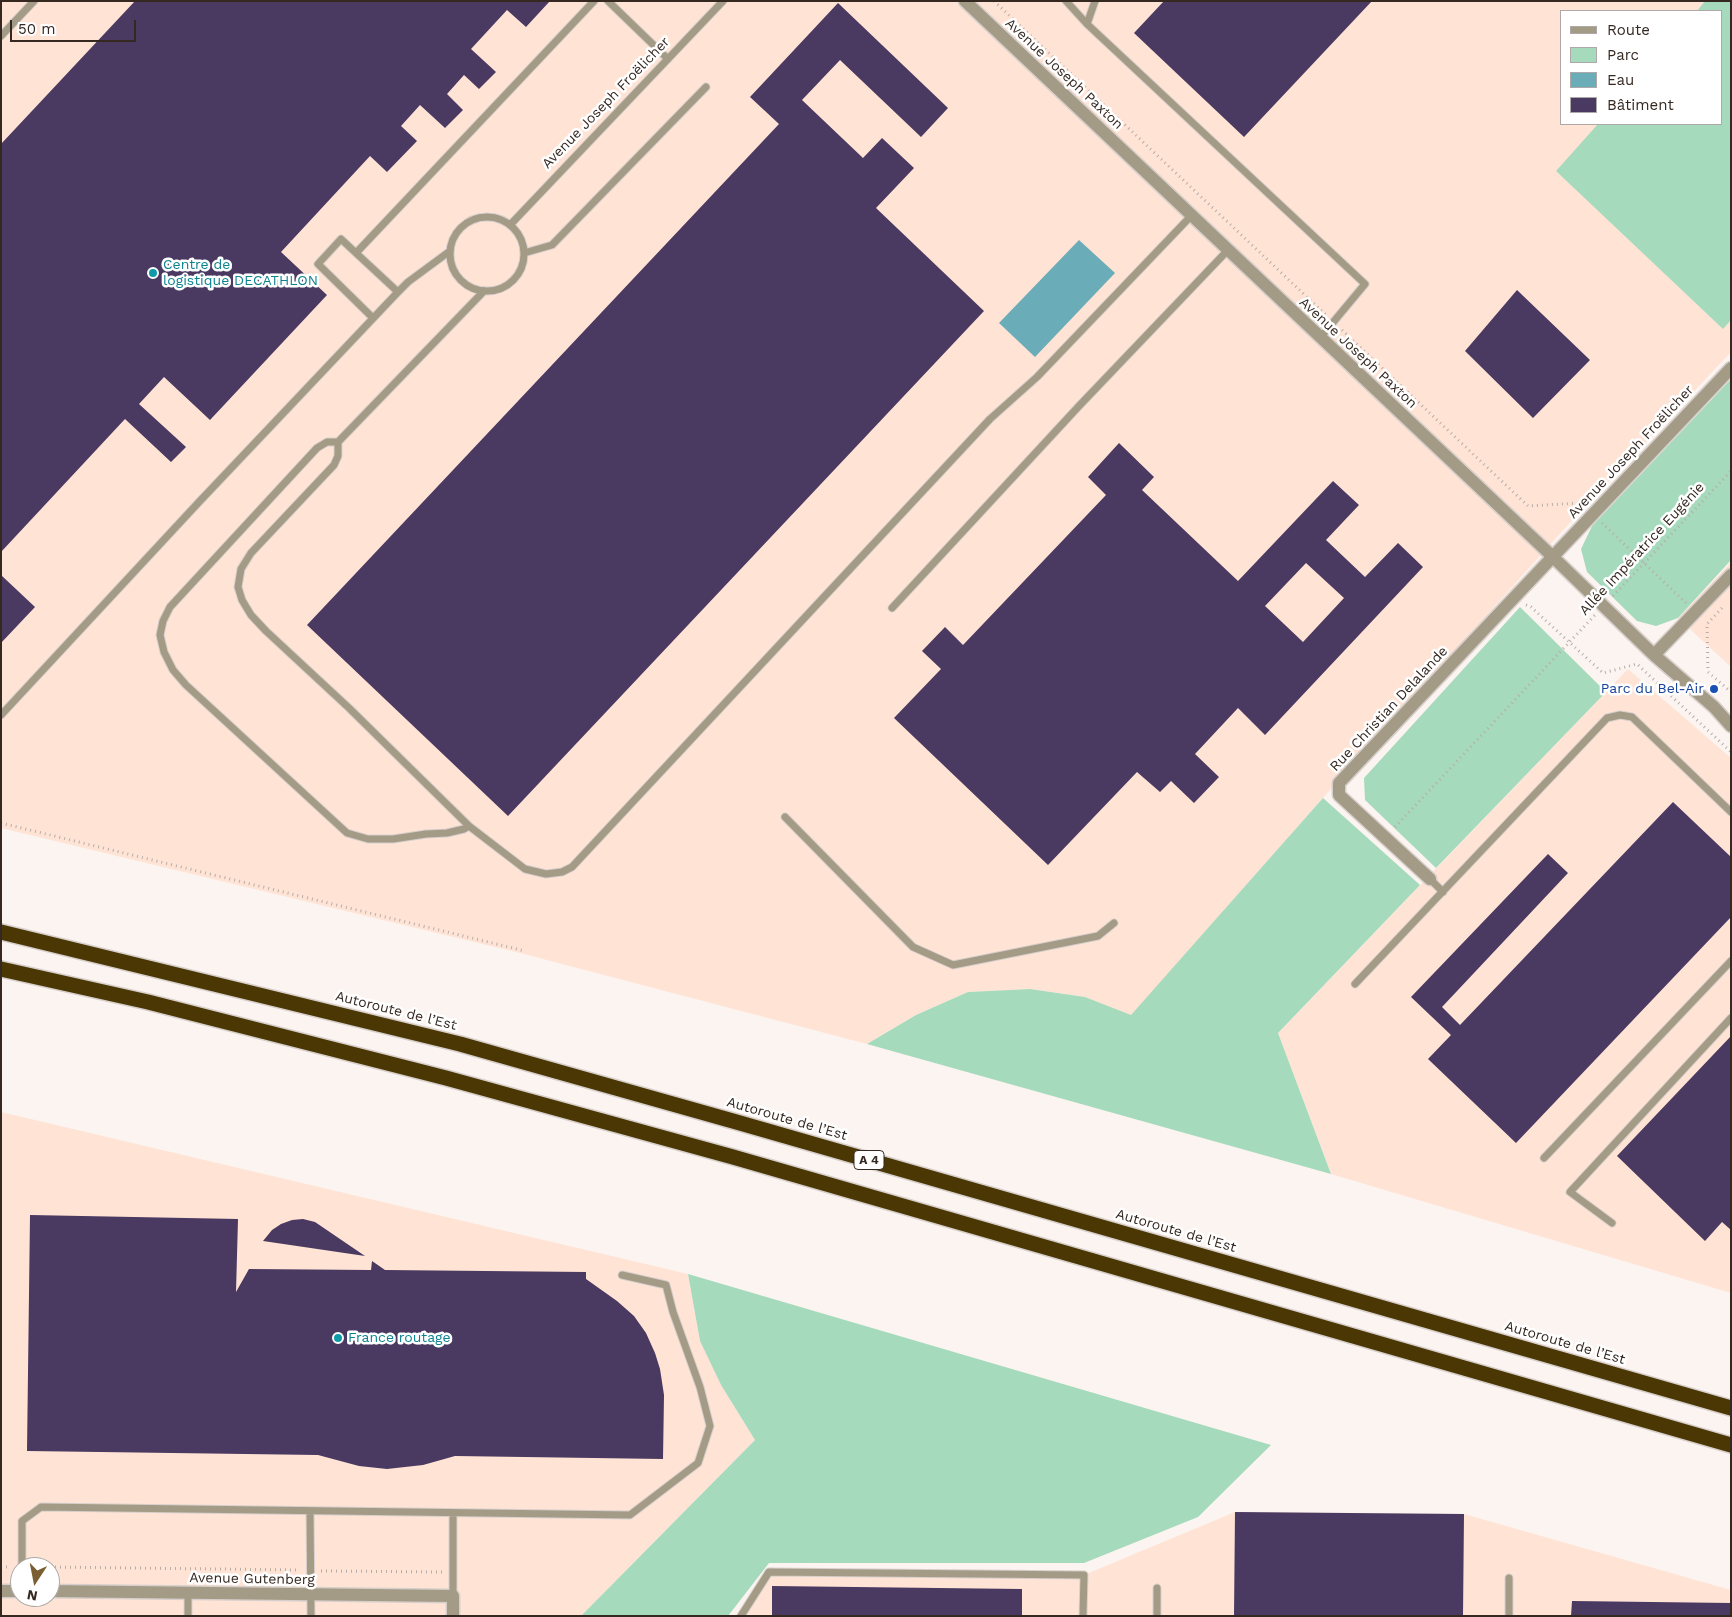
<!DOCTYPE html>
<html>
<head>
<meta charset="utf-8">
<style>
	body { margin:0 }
	#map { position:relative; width:1732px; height:1617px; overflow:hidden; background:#fbf4f0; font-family:"Work Sans",sans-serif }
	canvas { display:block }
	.frame { position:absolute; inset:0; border:2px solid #352821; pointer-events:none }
	.legend { position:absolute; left:1560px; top:10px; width:162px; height:115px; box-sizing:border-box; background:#fff; border:1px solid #aea9a6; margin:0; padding:6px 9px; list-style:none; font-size:15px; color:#352821 }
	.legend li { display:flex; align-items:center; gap:10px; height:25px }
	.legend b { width:25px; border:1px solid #aea9a6 }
	.north { position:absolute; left:10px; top:1557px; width:50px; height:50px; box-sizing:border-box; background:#fff; border:1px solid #aea9a6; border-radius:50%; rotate:191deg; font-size:14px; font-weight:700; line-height:20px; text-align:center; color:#352821 }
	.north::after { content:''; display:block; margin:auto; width:18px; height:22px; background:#7b5e31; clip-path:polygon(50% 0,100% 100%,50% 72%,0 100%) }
	.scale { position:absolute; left:10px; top:20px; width:126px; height:22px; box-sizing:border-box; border:2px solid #352821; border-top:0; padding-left:6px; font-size:15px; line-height:18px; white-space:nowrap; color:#352821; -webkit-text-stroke:4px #fff; paint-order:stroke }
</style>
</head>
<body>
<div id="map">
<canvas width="1732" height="1617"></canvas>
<div class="frame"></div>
<ul class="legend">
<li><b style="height:6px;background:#a49b86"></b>Route</li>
<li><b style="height:14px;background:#a6dabc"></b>Parc</li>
<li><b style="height:14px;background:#6aacb7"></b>Eau</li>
<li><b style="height:14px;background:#4a3961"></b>Bâtiment</li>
</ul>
<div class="north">N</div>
<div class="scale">50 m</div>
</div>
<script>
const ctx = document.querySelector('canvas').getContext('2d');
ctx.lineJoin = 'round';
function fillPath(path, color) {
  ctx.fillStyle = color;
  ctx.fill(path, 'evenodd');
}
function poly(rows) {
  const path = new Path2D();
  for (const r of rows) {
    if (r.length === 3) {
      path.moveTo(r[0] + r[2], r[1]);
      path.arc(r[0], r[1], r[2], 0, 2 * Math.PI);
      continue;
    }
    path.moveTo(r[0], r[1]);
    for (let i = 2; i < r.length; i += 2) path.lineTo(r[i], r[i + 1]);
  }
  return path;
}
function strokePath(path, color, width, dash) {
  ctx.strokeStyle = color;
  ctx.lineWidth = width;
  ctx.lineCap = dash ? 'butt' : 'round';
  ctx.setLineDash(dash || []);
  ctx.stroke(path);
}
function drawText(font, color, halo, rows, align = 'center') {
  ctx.font = font + ' "Work Sans",sans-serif';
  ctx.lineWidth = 5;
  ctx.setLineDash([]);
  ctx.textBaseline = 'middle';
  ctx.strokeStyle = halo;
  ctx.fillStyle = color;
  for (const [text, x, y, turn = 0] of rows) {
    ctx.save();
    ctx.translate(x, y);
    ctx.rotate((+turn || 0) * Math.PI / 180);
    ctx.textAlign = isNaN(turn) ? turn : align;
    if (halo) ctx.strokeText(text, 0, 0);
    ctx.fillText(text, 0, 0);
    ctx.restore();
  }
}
fillPath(poly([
	[3,1,1731,1,1731,352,1566,527,1323,798,1131,1016,1085,997,1030,989,968,992,916,1015,867,1044,524,954,1,828,1,3],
	[1561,11,1721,11,1721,124,1561,124],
	[1731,562,1731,667,1678,618],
	[1628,669,1731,758,1731,1293,1331,1174,1278,1033],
	[1,1112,688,1274,700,1341,721,1385,755,1440,581,1616,1,1616],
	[20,1567,50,1567,50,1597,20,1597],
	[1235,1512,1464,1514,1731,1590,1731,1616,736,1616,769,1572,1084,1575]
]), '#ffe4d6');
fillPath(poly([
	[1705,1,1731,1,1731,320,1723,329,1556,171,1598,124,1721,124,1721,11,1697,11],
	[1731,379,1731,560,1678,618,1656,626,1637,621,1587,572,1581,549,1592,526],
	[1520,607,1606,692,1436,868,1365,800,1364,778],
	[1323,798,1420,885,1278,1033,1331,1174,867,1044,916,1015,968,992,1030,989,1085,997,1131,1015],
	[688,1274,1271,1445,1198,1517,1084,1563,769,1563,728,1616,581,1616,755,1440,721,1385,700,1341]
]), '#a6dabc');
fillPath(poly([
	[1079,240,1115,273,1035,357,999,323]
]), '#6aacb7');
fillPath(poly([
	[135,1,550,1,526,27,507,10,471,49,496,72,479,89,464,75,447,94,463,110,445,128,420,105,401,126,417,141,387,172,370,156,281,252,327,295,210,420,164,377,139,404,186,447,171,462,125,419,1,552,1,144],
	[1164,1,1372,1,1244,137,1134,33],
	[838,3,948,108,921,137,840,60,802,100,863,158,882,138,914,168,876,208,984,311,508,816,307,625,779,124,750,97],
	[1517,290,1590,360,1533,418,1465,351],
	[1119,443,1154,477,1142,490,1238,581,1333,481,1359,505,1326,540,1365,577,1398,543,1423,567,1265,735,1238,708,1195,754,1219,777,1194,803,1171,781,1160,792,1137,772,1048,865,894,718,941,669,922,651,945,627,963,645,1106,495,1088,477],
	[1306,563,1344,598,1303,642,1265,606],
	[1,575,35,607,1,643],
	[1673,802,1731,857,1731,917,1516,1143,1428,1059,1451,1035,1411,997,1548,854,1568,873,1442,1007,1460,1025],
	[1731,1036,1731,1230,1722,1222,1705,1241,1617,1156],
	[30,1215,238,1219,236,1292,249,1269,371,1270,372,1261,385,1270,586,1272,586,1279,617,1301,634,1316,646,1333,655,1353,660,1369,664,1395,663,1459,455,1456,423,1465,387,1469,359,1466,318,1455,27,1451],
	[303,1219,315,1222,365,1256,263,1241,272,1230,281,1224,292,1220],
	[1235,1512,1464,1514,1463,1616,1234,1616],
	[772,1586,1022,1589,1022,1616,772,1616],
	[1572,1601,1731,1603,1731,1616,1571,1616]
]), '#4a3961');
const lane = poly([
	[608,1,668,59],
	[1066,1,1087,24,1365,284,1320,338],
	[1087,24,1095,1],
	[1,36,34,1],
	[487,254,37],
	[510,225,723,1],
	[356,253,341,239,318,264,373,318],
	[524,253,552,245,706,87],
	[398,292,356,253,594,1],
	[338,442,338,456,334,465,251,553,241,569,238,587,242,600,251,615,266,631,349,708,469,826,464,829,447,833,426,834,393,839,368,839,347,833,186,685,173,670,164,652,160,635,163,621,170,607,317,448,327,442,338,442,484,291],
	[892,608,1079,406,1228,250],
	[1,715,199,502,398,292,408,282,450,251],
	[785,817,913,947,953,965,1098,936,1114,923],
	[469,826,525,869,546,874,562,872,572,867,990,419,1037,377,1191,216],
	[1430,879,1443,892],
	[1355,984,1607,718,1620,715,1632,717,1731,812],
	[1544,1158,1731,961],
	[1612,1223,1570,1192,1731,1018],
	[310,1511,311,1616],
	[22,1567,22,1521,41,1507,630,1515,698,1463,710,1426,700,1387,673,1312,666,1285,622,1275],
	[453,1596,453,1513],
	[188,1616,188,1594],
	[741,1616,769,1572,1084,1575,1083,1616],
	[1157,1616,1157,1588],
	[1509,1616,1509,1578]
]);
const street = poly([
	[965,1,1553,557,1654,655,1714,707,1731,726],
	[1654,655,1731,575],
	[1430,879,1339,795,1339,783,1731,368],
	[1,1591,20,1591],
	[50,1591,453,1596,453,1616]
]);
const highway = poly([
	[1,932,460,1044,740,1123,1731,1408],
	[1,969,148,1002,446,1078,733,1157,1731,1445]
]);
strokePath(lane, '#d7cfcb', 9);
strokePath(street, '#d7cfcb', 15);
strokePath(highway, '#d7cfcb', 18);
strokePath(poly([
	[994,1,1326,315],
	[1342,330,1528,506,1579,503,1582,506],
	[1602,523,1686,603],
	[1613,596,1731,471],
	[1526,605,1531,607,1603,673,1637,664,1731,752],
	[1722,608,1707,624,1708,672,1731,692],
	[1,823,525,951],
	[1395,827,1595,615],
	[1,1567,11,1567],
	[50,1567,299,1570],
	[321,1571,442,1572]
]), '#b6ada8', 3, [1, 4]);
strokePath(lane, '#a49b86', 7);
strokePath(street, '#a49b86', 12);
strokePath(highway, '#4a3703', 15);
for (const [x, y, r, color] of [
	[153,273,5,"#0f9aa8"],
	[1714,689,5,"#1a4fb4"],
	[338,1338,5,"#0f9aa8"]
]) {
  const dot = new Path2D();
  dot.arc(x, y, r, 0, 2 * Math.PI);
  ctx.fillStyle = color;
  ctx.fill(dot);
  strokePath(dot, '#fff', 2);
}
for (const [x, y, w] of [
	[869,1160,30]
]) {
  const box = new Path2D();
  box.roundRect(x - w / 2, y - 9.5, w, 19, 4);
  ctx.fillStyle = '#fff';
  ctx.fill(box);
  strokePath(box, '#352821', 1);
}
drawText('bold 12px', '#352821', null, [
	["A 4",869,1160]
]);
drawText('14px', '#352821', '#fff', [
	["Avenue Joseph Paxton",1064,74,43],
	["Avenue Joseph Froëlicher",606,103,-46],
	["Avenue Joseph Paxton",1358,353,43],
	["Avenue Joseph Froëlicher",1631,452,-47],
	["Allée Impératrice Eugénie",1642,549,-47],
	["Rue Christian Delalande",1389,709,-47],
	["Autoroute de l’Est",396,1011,14],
	["Autoroute de l’Est",787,1119,16],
	["Autoroute de l’Est",1176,1231,16],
	["Autoroute de l’Est",1565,1343,16],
	["Avenue Gutenberg",252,1579,1]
]);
drawText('14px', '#0d838f', '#fff', [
	["Centre de",163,265],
	["logistique DECATHLON",163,281],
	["France routage",348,1338]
], 'left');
drawText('14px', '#164399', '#fff', [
	["Parc du Bel-Air",1704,689]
], 'right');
</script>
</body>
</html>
